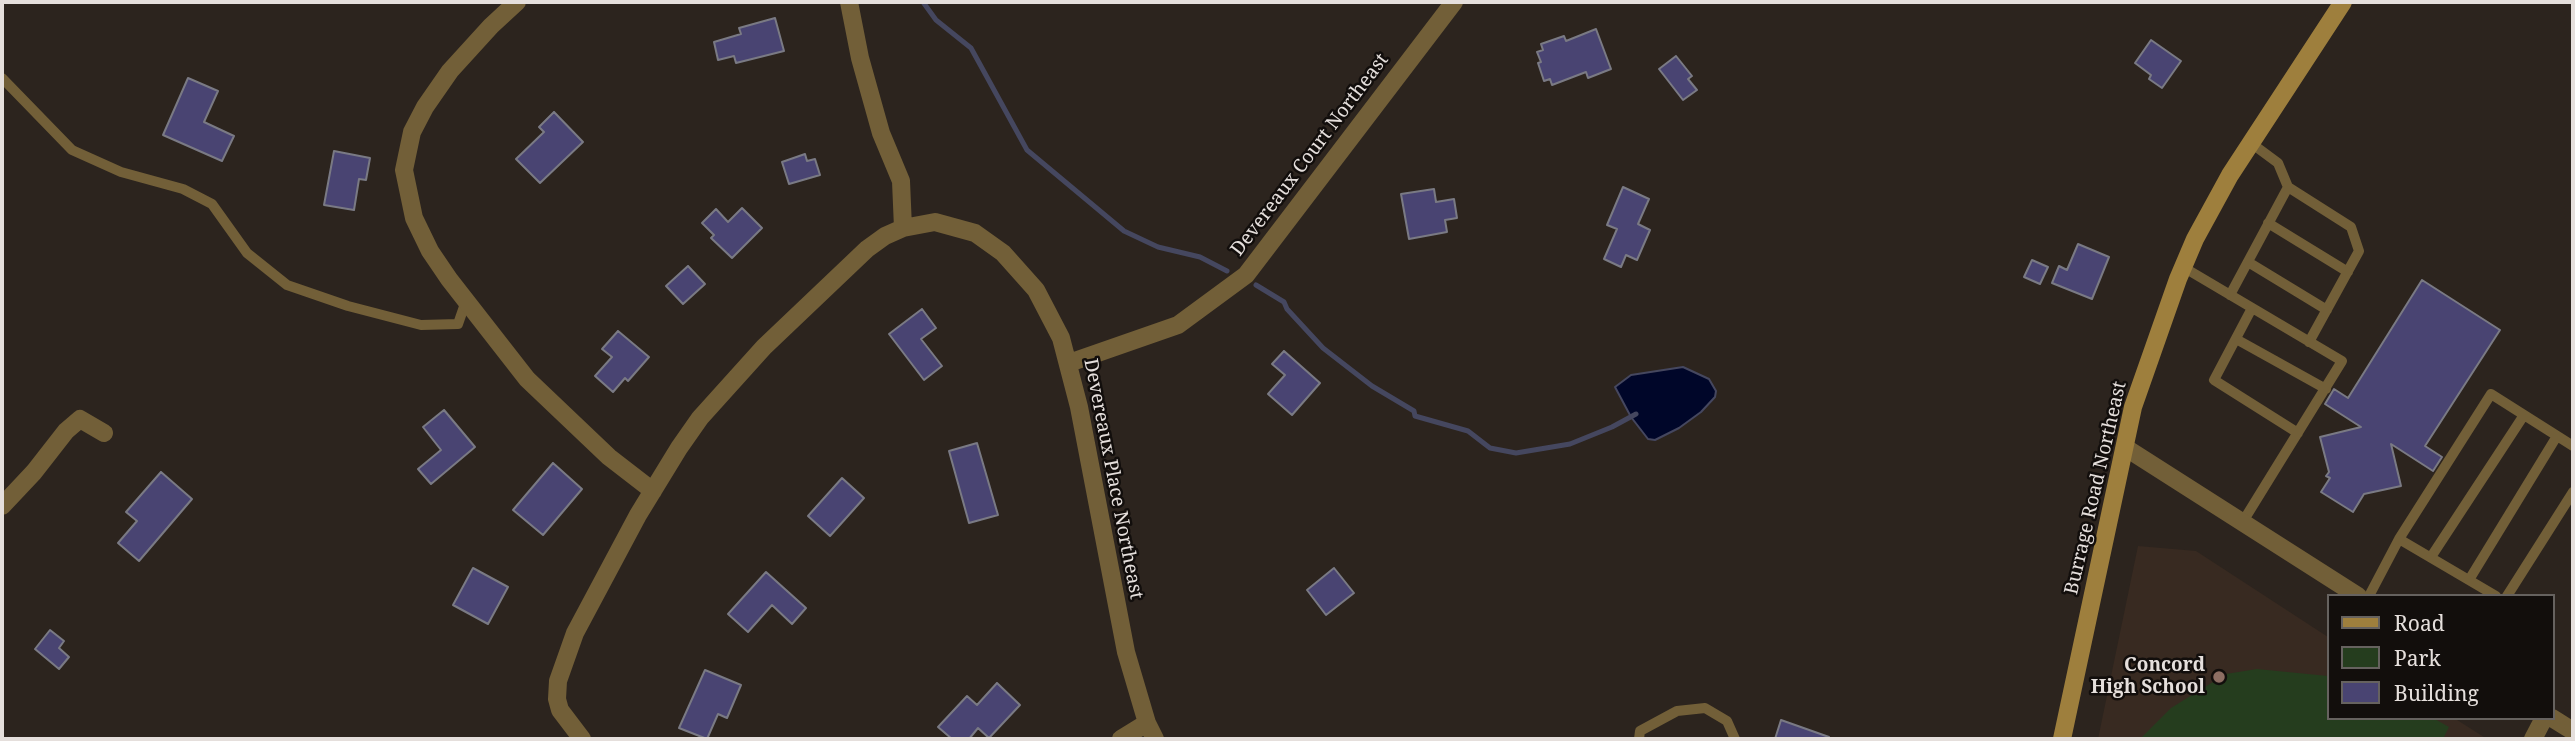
<!DOCTYPE html>
<html>
<head>
<meta charset="utf-8">
<style>
	body { margin:0 }
	#map { position:relative; width:2575px; height:741px; overflow:hidden; background:#2c241e; font-family:"Noto Serif",serif }
	canvas { display:block }
	.frame { position:absolute; inset:0; border:4px solid #e5dfdc; pointer-events:none }
	.legend { position:absolute; left:2327px; top:594px; width:228px; height:126px; box-sizing:border-box; background:#120e0c; border:2px solid #66625f; margin:0; padding:9px 12px; list-style:none; font-size:21px; color:#e5dfdc }
	.legend li { display:flex; align-items:center; gap:14px; height:35px }
	.legend b { width:35px; border:2px solid #66625f }
</style>
</head>
<body>
<div id="map">
<canvas width="2575" height="741"></canvas>
<div class="frame"></div>
<ul class="legend">
<li><b style="height:9px;background:#9e7f3d"></b>Road</li>
<li><b style="height:19px;background:#253d1e"></b>Park</li>
<li><b style="height:19px;background:#494472"></b>Building</li>
</ul>
</div>
<script>
const ctx = document.querySelector('canvas').getContext('2d');
ctx.lineJoin = 'round';
function fillPath(path, color) {
  ctx.fillStyle = color;
  ctx.fill(path, 'evenodd');
}
function poly(rows) {
  const path = new Path2D();
  for (const r of rows) {
    path.moveTo(r[0], r[1]);
    for (let i = 2; i < r.length; i += 2) path.lineTo(r[i], r[i + 1]);
  }
  return path;
}
function strokePath(path, color, width, dash) {
  ctx.strokeStyle = color;
  ctx.lineWidth = width;
  ctx.lineCap = dash ? 'butt' : 'round';
  ctx.setLineDash(dash || []);
  ctx.stroke(path);
}
function drawText(font, color, halo, rows, align = 'center') {
  ctx.font = font + ' "Noto Serif",serif';
  ctx.lineWidth = 5;
  ctx.setLineDash([]);
  ctx.textBaseline = 'middle';
  ctx.strokeStyle = halo;
  ctx.fillStyle = color;
  for (const [text, x, y, turn = 0] of rows) {
    ctx.save();
    ctx.translate(x, y);
    ctx.rotate((+turn || 0) * Math.PI / 180);
    ctx.textAlign = isNaN(turn) ? turn : align;
    if (halo) ctx.strokeText(text, 0, 0);
    ctx.fillText(text, 0, 0);
    ctx.restore();
  }
}
fillPath(poly([
	[2138,546,2196,551,2328,637,2328,718,2454,718,2487,739,2098,739]
]), '#382a21');
fillPath(poly([
	[2257,669,2328,676,2328,718,2433,718,2449,727,2443,739,2140,739,2171,708,2226,674]
]), '#253d1e');
const water = poly([
	[1683,367,1709,379,1716,391,1715,397,1701,412,1679,428,1655,440,1648,439,1631,417,1615,387,1631,375,1683,367]
]);
fillPath(water, '#000629');
strokePath(water, '#45475f', 2);
strokePath(poly([
	[923,2,936,20,971,48,1027,150,1124,231,1158,247,1200,257,1227,271],
	[1256,285,1284,302,1287,309,1323,348,1372,386,1414,411,1415,416,1468,431,1490,448,1516,453,1570,444,1612,427,1636,414]
]), '#45475f', 5);
const building = poly([
	[775,18,784,51,736,63,734,56,718,60,714,42,741,34,739,28,775,18],
	[1596,29,1611,69,1588,78,1586,72,1552,85,1550,79,1544,81,1538,63,1541,62,1537,52,1543,50,1541,44,1564,36,1566,41,1596,29],
	[2151,40,2181,61,2162,88,2149,79,2151,75,2135,63,2151,40],
	[1676,56,1692,76,1688,79,1697,90,1683,100,1659,69,1676,56],
	[188,78,218,91,204,122,234,136,222,161,163,135,188,78],
	[554,112,583,142,540,183,516,159,544,132,539,127,554,112],
	[334,151,370,158,366,180,359,179,354,210,324,205,334,151],
	[805,154,807,161,815,159,820,175,789,184,782,162,805,154],
	[1623,187,1649,199,1638,224,1650,230,1637,260,1626,255,1621,267,1604,259,1617,229,1607,225,1623,187],
	[1434,189,1436,202,1454,199,1457,218,1445,220,1447,232,1409,239,1401,194,1434,189],
	[742,208,762,228,732,258,711,238,714,235,702,223,716,209,728,222,742,208],
	[2078,244,2109,257,2092,299,2052,283,2059,266,2067,270,2078,244],
	[2032,260,2048,267,2040,284,2024,277,2032,260],
	[688,266,705,284,683,304,666,286,688,266],
	[2422,280,2500,330,2425,446,2442,457,2433,471,2391,444,2401,486,2364,494,2353,512,2321,492,2330,478,2326,476,2329,472,2320,437,2361,427,2325,404,2334,389,2348,398,2422,280],
	[922,309,936,328,921,339,942,366,924,380,889,334,922,309],
	[618,331,649,357,628,381,625,378,613,392,595,376,612,357,602,349,618,331],
	[1284,351,1320,383,1292,415,1268,394,1285,375,1272,364,1284,351],
	[444,410,475,447,431,484,418,469,441,450,423,427,444,410],
	[977,443,998,515,969,523,949,451,977,443],
	[553,463,582,489,543,535,513,510,553,463],
	[161,472,192,499,139,561,118,543,137,521,126,512,161,472],
	[842,478,864,498,830,536,808,516,842,478],
	[473,568,508,587,488,624,453,605,473,568],
	[1334,568,1354,593,1326,615,1307,590,1334,568],
	[766,572,806,608,792,624,772,605,748,632,728,614,766,572],
	[50,630,64,641,59,648,69,657,59,669,35,649,50,630],
	[705,670,741,685,727,718,718,714,707,739,679,728,705,670],
	[997,683,1020,705,989,738,978,728,969,739,952,739,938,727,967,696,977,705,997,683],
	[1781,720,1829,737,1829,739,1775,739,1781,720]
]);
fillPath(building, '#494472');
strokePath(building, '#7a7a84', 2);
strokePath(poly([
	[2,78,72,150,121,172,183,189,212,204,247,253,287,285,348,306,421,325,458,324,466,301],
	[2251,143,2278,163,2288,187,2351,227,2359,251,2309,342],
	[2268,223,2348,272],
	[2248,262,2327,310],
	[2183,267,2342,361,2242,523],
	[2230,295,2288,187],
	[2252,308,2214,380,2298,433],
	[2236,339,2326,389],
	[2399,539,2496,596],
	[2431,557,2524,415],
	[2469,580,2557,436],
	[2369,596,2399,539,2491,394,2573,446],
	[2507,596,2573,492],
	[1639,739,1640,731,1677,711,1705,708,1727,721,1735,739]
]), '#725f38', 10);
strokePath(poly([
	[517,2,491,26,450,71,425,107,412,132,404,170,414,218,430,251,449,279,527,379,609,457,653,491],
	[849,2,860,58,881,133,901,181,903,228],
	[1069,363,1178,325,1246,275,1454,2],
	[2126,448,2358,596],
	[2,506,34,472,66,431,80,419,104,433],
	[2552,718,2573,731],
	[582,739,560,710,557,699,558,681,575,633,638,515,679,448,700,418,764,347,867,249,885,236,903,228,935,222,975,233,1003,253,1036,290,1061,338,1079,407,1126,652,1147,723,1155,739],
	[1121,739,1147,723],
	[2533,739,2544,718]
]), '#725f38', 18);
strokePath(poly([
	[2062,739,2133,407,2178,279,2195,239,2230,175,2343,2]
]), '#9e7f3d', 18);
for (const [x, y, r, color] of [
	[2219,677,7,"#8d6e63"]
]) {
  const dot = new Path2D();
  dot.arc(x, y, r, 0, 2 * Math.PI);
  ctx.fillStyle = color;
  ctx.fill(dot);
  strokePath(dot, '#120e0c', 2.5);
}
drawText('19px', '#e5dfdc', '#120e0c', [
	["Devereaux Court Northeast",1310,155,-53],
	["Devereaux Place Northeast",1113,479,79],
	["Burrage Road Northeast",2096,488,-77]
]);
drawText('bold 19px', '#e5dfdc', '#120e0c', [
	["Concord",2205,666],
	["High School",2205,688]
], 'right');
</script>
</body>
</html>
